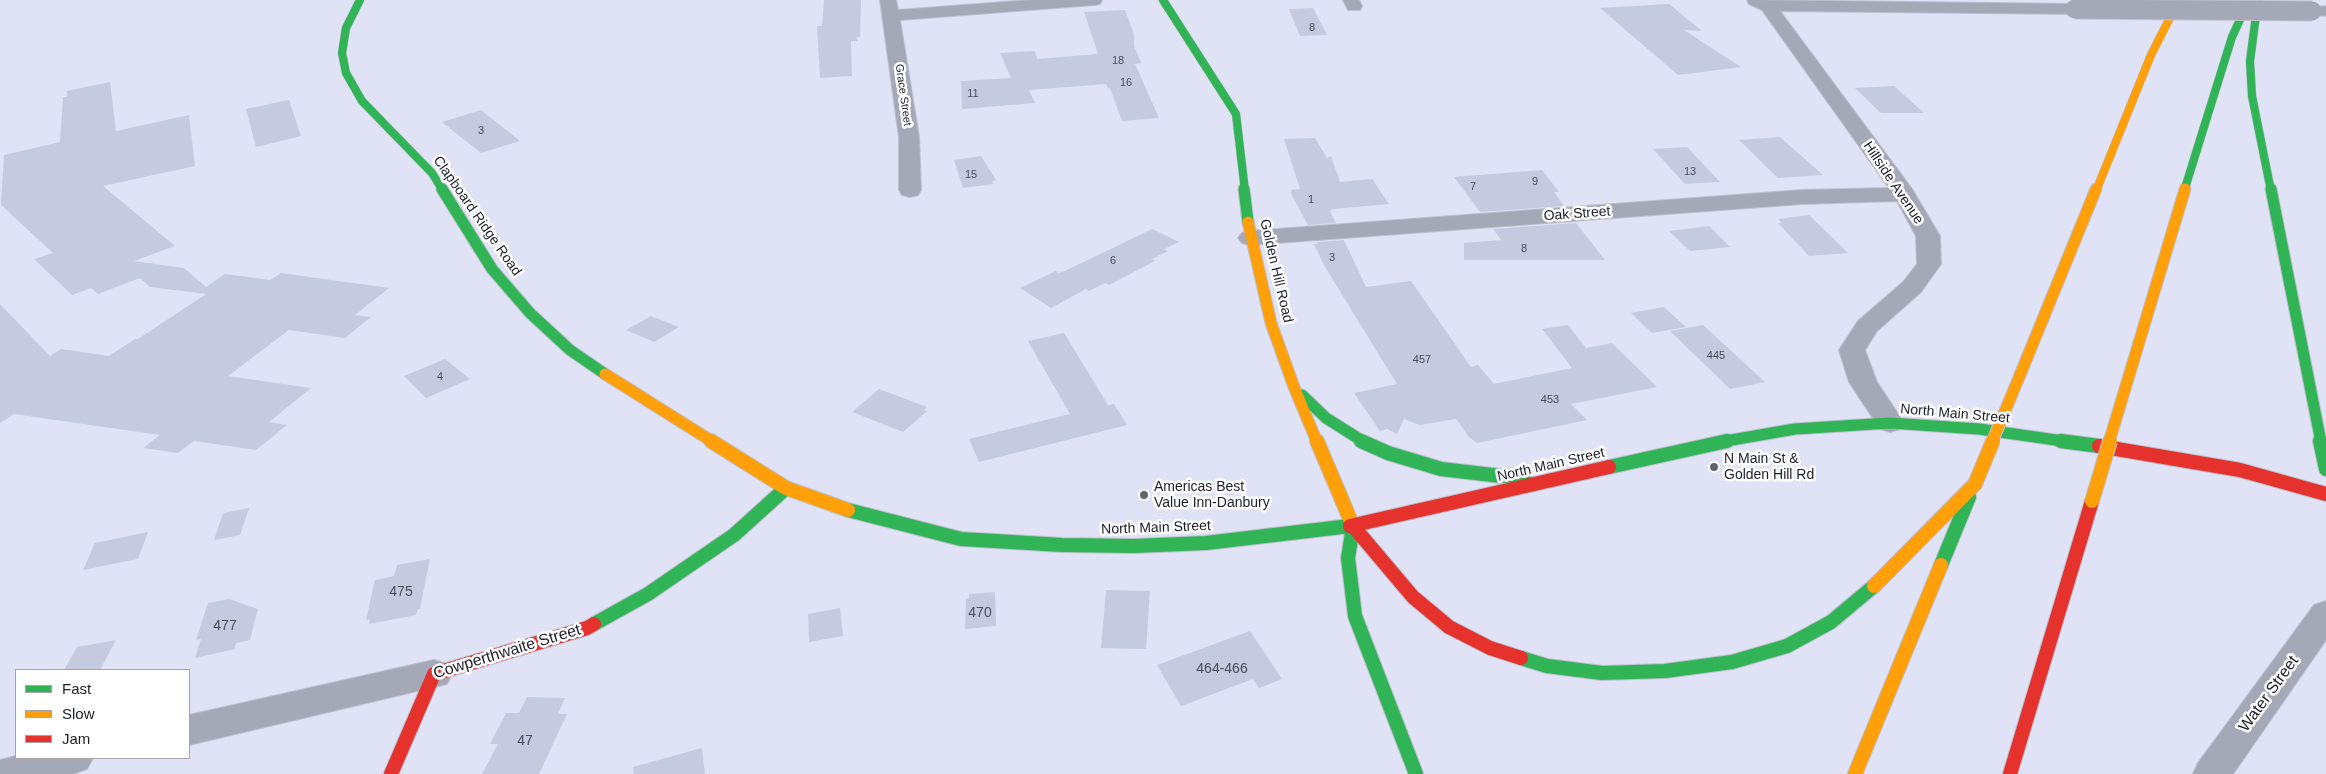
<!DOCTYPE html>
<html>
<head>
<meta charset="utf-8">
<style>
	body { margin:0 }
	#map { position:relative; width:2326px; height:774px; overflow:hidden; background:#dfe3f5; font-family:Arial,sans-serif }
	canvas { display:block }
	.legend { position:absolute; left:15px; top:669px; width:175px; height:90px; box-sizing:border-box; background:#fff; border:1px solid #a4a5aa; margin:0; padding:6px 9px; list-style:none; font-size:15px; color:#1c1e2a }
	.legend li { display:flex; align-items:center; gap:10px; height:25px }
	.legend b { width:25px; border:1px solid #a4a5aa }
</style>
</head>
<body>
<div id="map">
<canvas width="2326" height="774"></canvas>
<ul class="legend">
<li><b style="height:6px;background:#30b455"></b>Fast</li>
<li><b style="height:6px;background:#ff9f0a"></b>Slow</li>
<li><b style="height:6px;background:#e5322d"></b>Jam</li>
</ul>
</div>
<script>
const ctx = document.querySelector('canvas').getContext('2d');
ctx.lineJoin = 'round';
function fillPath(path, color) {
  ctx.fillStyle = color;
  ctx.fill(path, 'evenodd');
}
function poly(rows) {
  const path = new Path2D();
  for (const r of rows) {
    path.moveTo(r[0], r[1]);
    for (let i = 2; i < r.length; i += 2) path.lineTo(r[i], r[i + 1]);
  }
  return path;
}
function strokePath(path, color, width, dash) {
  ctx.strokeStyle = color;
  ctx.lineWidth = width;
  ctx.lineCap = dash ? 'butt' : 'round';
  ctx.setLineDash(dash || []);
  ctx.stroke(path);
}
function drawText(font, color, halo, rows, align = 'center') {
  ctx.font = font + ' Arial,sans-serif';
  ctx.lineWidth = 5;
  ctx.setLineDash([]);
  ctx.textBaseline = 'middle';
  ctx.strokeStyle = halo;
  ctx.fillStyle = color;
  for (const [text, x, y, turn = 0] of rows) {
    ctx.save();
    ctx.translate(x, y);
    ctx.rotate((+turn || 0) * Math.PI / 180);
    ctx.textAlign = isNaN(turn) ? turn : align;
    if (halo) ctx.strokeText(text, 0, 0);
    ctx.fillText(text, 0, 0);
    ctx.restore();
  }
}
fillPath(poly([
	[824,0,861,0,860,37,857,37,857,41,851,41,852,76,820,78,817,26,822,26],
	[1669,4,1702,31,1684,30,1741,67,1678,75,1600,8],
	[1313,8,1327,35,1300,36,1289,9],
	[1125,10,1134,34,1134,46,1141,63,1135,64,1159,118,1122,121,1110,88,1108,88,1106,84,1029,90,1035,103,962,109,961,81,1011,78,1000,53,1035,51,1037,59,1098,54,1084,12],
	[110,82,116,131,189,115,195,166,103,186,175,246,134,261,184,268,206,287,225,274,270,280,281,273,389,288,355,315,371,317,345,338,289,330,228,376,311,388,269,422,287,425,256,450,194,441,178,453,143,448,160,435,14,414,0,423,0,304,50,356,61,349,109,356,135,339,138,339,206,294,150,287,140,278,98,294,91,288,72,295,34,259,53,253,1,205,4,155,60,142,63,97,67,97,67,91],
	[1894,86,1924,113,1881,113,1855,88],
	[289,100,301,136,256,147,246,109],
	[481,110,520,141,481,153,442,122],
	[1780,137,1823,175,1778,178,1739,140],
	[1315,138,1327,158,1331,156,1340,182,1372,179,1389,204,1333,209,1330,211,1336,223,1308,225,1290,192,1292,192,1291,190,1300,189,1284,139],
	[1687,147,1720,182,1685,184,1653,149],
	[981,156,996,180,992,181,994,184,963,188,954,160],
	[1542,170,1559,192,1554,192,1564,206,1480,212,1454,177],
	[1809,215,1848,253,1809,256,1778,223,1782,223,1778,219],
	[1576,223,1605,260,1464,260,1464,243,1501,240,1493,229],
	[1709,226,1730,247,1690,251,1669,231],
	[1152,229,1179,242,1164,249,1168,251,1152,259,1155,261,1109,285,1105,283,1089,291,1086,289,1051,308,1020,288,1056,271,1059,273,1067,270],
	[1344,240,1366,287,1411,281,1471,367,1478,365,1494,384,1572,368,1542,329,1568,325,1586,348,1612,343,1657,387,1571,404,1587,420,1477,443,1469,437,1456,419,1420,425,1404,419,1397,434,1387,429,1380,431,1354,393,1397,384,1325,267,1314,244,1318,244,1317,242],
	[1664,307,1686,327,1652,333,1631,313],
	[651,316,679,327,654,342,626,330],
	[1703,325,1765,382,1730,389,1670,331],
	[1064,333,1108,405,1114,404,1127,425,979,462,969,439,1070,414,1028,341],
	[445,359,470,379,426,398,404,376],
	[879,389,927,407,924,410,927,411,903,432,852,412],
	[249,508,240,535,214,540,223,513],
	[148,532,138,559,83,570,95,543],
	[430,559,420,609,418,609,416,615,369,624,370,619,366,620,375,580,394,576,397,565],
	[1106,590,1150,591,1146,649,1101,648],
	[995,592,996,626,965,629,966,599,969,598,969,594],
	[229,599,258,609,250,640,236,643,235,649,195,658,201,639,196,640,208,603],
	[840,608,843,636,809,642,808,614],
	[1250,631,1282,679,1259,688,1253,679,1181,706,1157,665],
	[116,640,100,670,64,670,77,647],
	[527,697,565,698,558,714,567,714,539,774,482,774,498,744,490,744,506,713,519,713],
	[702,748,705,774,634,774,633,767]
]), '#c6cadf');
const street = poly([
	[880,0,896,0,898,10,1030,0,1102,0,1100,4,1094,5,900,20,919,137,921,190,918,195,910,197,902,195,899,190,899,137,880,0],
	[1343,0,1359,0,1362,6,1360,10,1348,10,1343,0],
	[1747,0,2075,4,2081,5,2083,9,2081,13,2075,14,1780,11,1912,189,1940,236,1941,264,1921,292,1877,331,1865,350,1877,382,1904,423,1900,429,1890,432,1880,429,1849,382,1839,350,1858,321,1903,282,1917,264,1916,236,1897,201,1802,204,1250,245,1242,243,1238,238,1242,233,1250,231,1802,190,1889,188,1762,10,1749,4,1747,0],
	[2326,6,2326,16,2319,15,2317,11,2319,7,2326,6],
	[2326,601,2326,640,2233,774,2193,774,2198,763,2314,605,2326,601],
	[434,660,447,664,452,674,447,684,189,745,189,715,434,660],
	[16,756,16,758,93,758,87,769,73,774,0,774,0,760,16,756]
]);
const fastFar2 = poly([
	[360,0,346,28,342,53,346,73,362,101,432,173,443,191],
	[1163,0,1236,114,1245,191],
	[2258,0,2250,61,2252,96,2271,191],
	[2185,188,2232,37,2249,0]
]);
const fastFar1 = poly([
	[442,189,492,269,530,313,570,350,605,374],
	[1244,189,1248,222],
	[2271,189,2321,442],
	[1302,395,1326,418,1364,442],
	[1720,442,1795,429,1890,423,1979,429,2070,442]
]);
const fast = poly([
	[1361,441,1388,453,1441,469,1501,476,1525,475],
	[2061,441,2099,446],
	[2320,441,2326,469],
	[1609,467,1727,441],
	[848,510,961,539,1062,545,1134,546,1206,543,1350,526],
	[1353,526,1348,558,1355,616,1416,774],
	[1941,565,1969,497],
	[594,624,648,594,734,535,786,488],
	[1521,658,1547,666,1602,673,1665,671,1732,662,1787,646,1831,622,1874,586]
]);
const slowFar2 = poly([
	[2096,191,2151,55,2179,0],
	[2184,191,2185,188]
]);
const slowFar1 = poly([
	[1248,222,1271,323,1294,387,1317,442],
	[605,374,713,442],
	[2020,375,2096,189],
	[2125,389,2185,189]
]);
const slow = poly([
	[711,441,786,488,848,510],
	[1317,441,1353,526],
	[1874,586,1975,484],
	[1855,774,1941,565]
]);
const jam = poly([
	[2099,446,2240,470,2326,494],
	[1350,526,1609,467],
	[1353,526,1413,597,1449,627,1490,648,1521,658],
	[391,774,434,674,587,628,594,624],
	[2010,774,2092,501]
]);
strokePath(street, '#bec0cf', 2);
strokePath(fastFar2, '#bec0cf', 9);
strokePath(fastFar1, '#bec0cf', 13);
strokePath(fast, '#bec0cf', 16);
strokePath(slowFar2, '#bec0cf', 9);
strokePath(slowFar1, '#bec0cf', 13);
strokePath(slow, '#bec0cf', 16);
strokePath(jam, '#bec0cf', 16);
fillPath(street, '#a5a8b7');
strokePath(fastFar2, '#30b455', 8);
strokePath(fastFar1, '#30b455', 11);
strokePath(fast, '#30b455', 14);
strokePath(slowFar2, '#ff9f0a', 8);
strokePath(slowFar1, '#ff9f0a', 11);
strokePath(slow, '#ff9f0a', 14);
strokePath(jam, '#e5322d', 14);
const streetBridge = poly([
	[2075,9,2312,11]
]);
const slowBridgeFar1 = poly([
	[1992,442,2020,375],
	[2109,442,2125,389]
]);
const slowBridge = poly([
	[1975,484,1993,441],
	[2092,501,2110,441]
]);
strokePath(streetBridge, '#bec0cf', 21, []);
strokePath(slowBridgeFar1, '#bec0cf', 13, []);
strokePath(slowBridge, '#bec0cf', 16, []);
strokePath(streetBridge, '#a5a8b7', 19);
strokePath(slowBridgeFar1, '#ff9f0a', 11);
strokePath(slowBridge, '#ff9f0a', 14);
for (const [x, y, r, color] of [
	[1714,467,5,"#606371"],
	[1144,495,5,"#606371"]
]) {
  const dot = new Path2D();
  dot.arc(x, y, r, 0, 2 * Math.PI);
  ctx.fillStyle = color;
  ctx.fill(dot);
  strokePath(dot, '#fff', 2);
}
drawText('11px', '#494c5a', null, [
	["8",1312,28],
	["18",1118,61],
	["16",1126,83],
	["11",973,94],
	["3",481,131],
	["13",1690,172],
	["15",971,175],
	["9",1535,182],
	["7",1473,187],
	["1",1311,200],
	["8",1524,249],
	["3",1332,258],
	["6",1113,261],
	["445",1716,356],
	["457",1422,360],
	["4",440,377],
	["453",1550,400]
]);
drawText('11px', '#1c1e2a', '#fff', [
	["Grace Street",903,95,82]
]);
drawText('14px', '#1c1e2a', '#fff', [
	["Hillside Avenue",1893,183,56],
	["Oak Street",1577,214,-4],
	["Clapboard Ridge Road",477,216,55],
	["Golden Hill Road",1276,271,77],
	["North Main Street",1955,414,5],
	["North Main Street",1551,465,-13],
	["North Main Street",1156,528,-2]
]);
drawText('14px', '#1c1e2a', '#fff', [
	["N Main St &",1724,459],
	["Golden Hill Rd",1724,475],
	["Americas Best",1154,487],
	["Value Inn-Danbury",1154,503]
], 'left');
drawText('14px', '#494c5a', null, [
	["475",401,592],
	["470",980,613],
	["477",225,626],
	["464-466",1222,669],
	["47",525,741]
]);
drawText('16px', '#1c1e2a', '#fff', [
	["Cowperthwaite Street",507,652,-17],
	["Water Street",2269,694,-54]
]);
</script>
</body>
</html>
